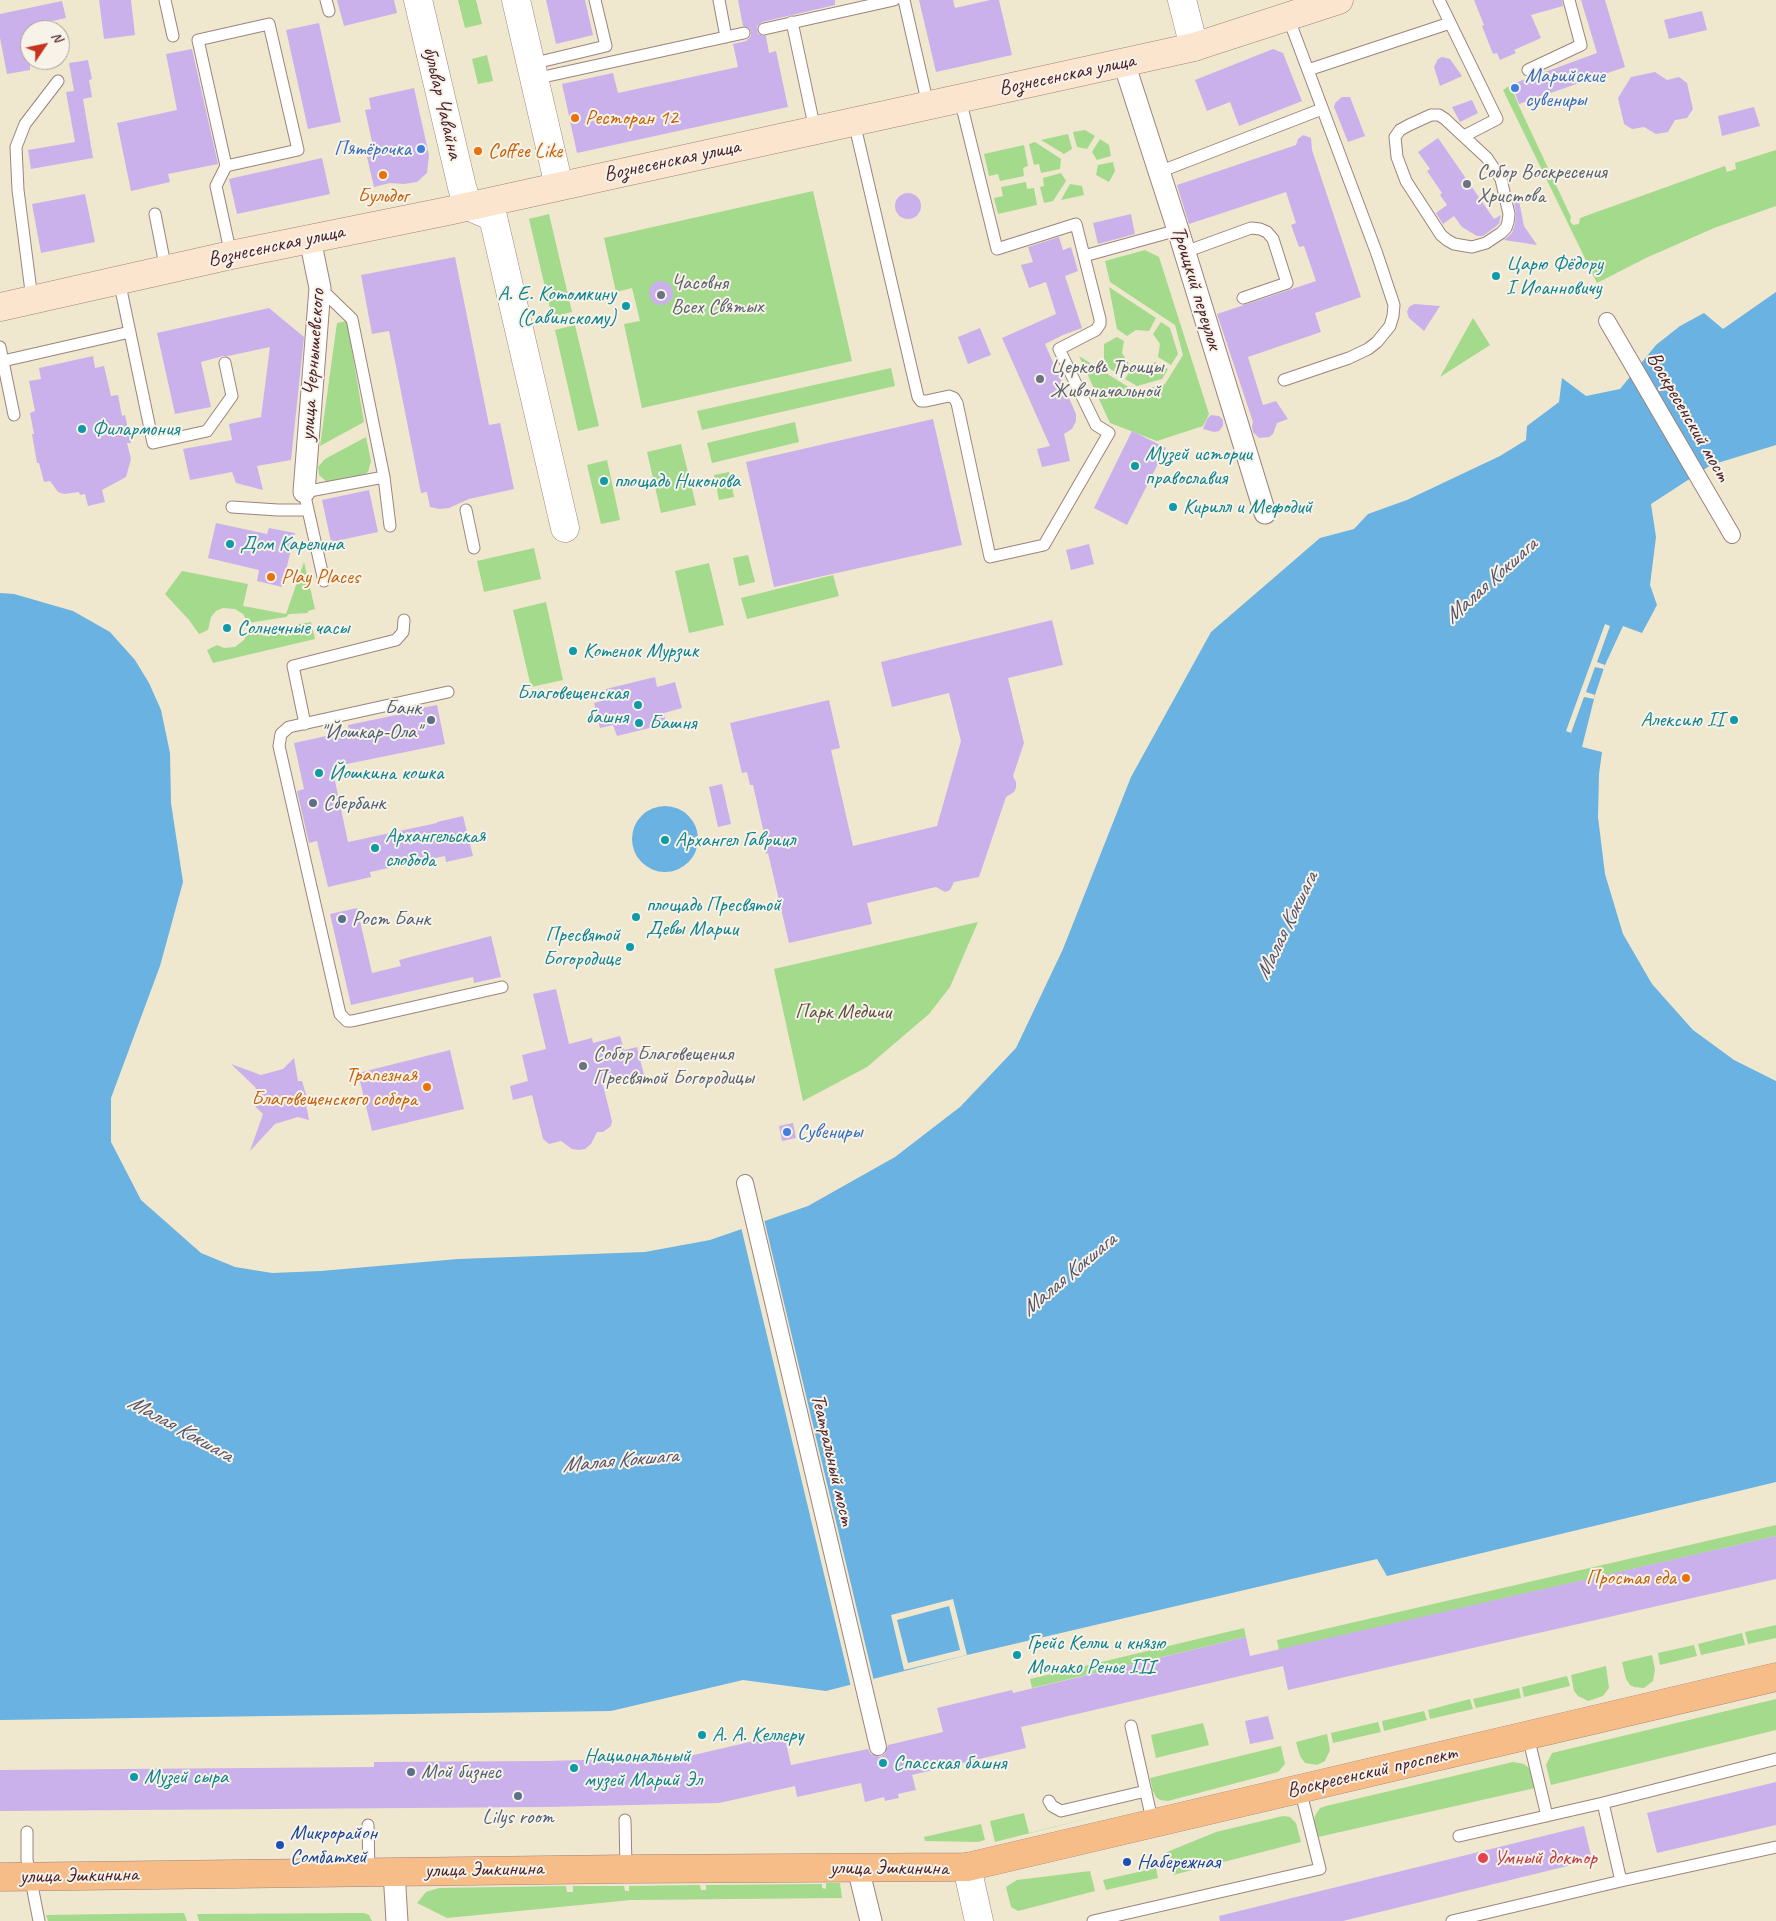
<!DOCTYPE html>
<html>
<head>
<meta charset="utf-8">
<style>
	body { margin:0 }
	#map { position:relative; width:1776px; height:1921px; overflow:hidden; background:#f0e7cf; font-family:Caveat,sans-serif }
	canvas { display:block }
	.north { position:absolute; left:20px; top:20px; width:50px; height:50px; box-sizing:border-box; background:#f7f3e8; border:1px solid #b29e9c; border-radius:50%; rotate:56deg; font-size:14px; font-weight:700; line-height:20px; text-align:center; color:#4a1f2b }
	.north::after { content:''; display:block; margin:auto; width:18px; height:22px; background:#c8321e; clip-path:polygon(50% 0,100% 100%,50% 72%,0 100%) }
</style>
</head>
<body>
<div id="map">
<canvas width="1776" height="1921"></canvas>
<div class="north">N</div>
</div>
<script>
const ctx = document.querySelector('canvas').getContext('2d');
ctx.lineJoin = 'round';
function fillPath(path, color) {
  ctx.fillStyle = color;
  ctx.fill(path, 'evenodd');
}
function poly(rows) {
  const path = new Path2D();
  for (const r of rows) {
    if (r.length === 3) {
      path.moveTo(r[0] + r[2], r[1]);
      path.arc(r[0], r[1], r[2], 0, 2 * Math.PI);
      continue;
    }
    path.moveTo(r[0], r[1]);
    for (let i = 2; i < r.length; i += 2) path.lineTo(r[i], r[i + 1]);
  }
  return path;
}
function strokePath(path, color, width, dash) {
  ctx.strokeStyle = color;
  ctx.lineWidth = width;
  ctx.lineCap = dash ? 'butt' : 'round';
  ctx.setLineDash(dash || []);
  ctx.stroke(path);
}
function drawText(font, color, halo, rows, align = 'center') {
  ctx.font = font + ' Caveat,sans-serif';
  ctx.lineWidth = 4;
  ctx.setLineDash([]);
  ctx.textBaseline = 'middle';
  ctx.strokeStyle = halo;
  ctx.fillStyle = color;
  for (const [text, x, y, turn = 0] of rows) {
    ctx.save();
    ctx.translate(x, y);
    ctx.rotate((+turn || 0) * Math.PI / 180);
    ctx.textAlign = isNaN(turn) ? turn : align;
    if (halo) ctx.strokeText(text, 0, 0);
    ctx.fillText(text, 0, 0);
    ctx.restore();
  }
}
fillPath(poly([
	[458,0,476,0,482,24,465,28],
	[487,55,493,81,478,84,472,59],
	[1511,85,1518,104,1571,217,1570,221,1573,225,1579,224,1580,218,1725,166,1727,172,1736,169,1735,163,1776,150,1776,206,1714,228,1646,258,1597,283,1503,90],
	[1085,130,1095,136,1087,149,1077,147,1073,132],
	[1068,134,1072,149,1064,154,1041,140],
	[1100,139,1109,145,1111,156,1097,160,1092,152],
	[1035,142,1061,159,1060,169,1041,173,1039,164,1034,165,1029,144],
	[1024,145,1028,166,1023,168,1024,176,1000,181,998,174,989,176,984,154],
	[1113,162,1115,171,1109,182,1096,175,1098,165],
	[1061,173,1066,181,1053,201,1044,203,1040,187,1044,186,1043,178],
	[1026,182,1027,189,1034,188,1037,205,998,214,994,198,1003,196,1001,187],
	[1070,184,1082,186,1084,195,1061,200],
	[813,191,852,361,642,408,624,324,640,321,633,292,632,288,616,292,604,238],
	[549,214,572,312,552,317,529,219],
	[1145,250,1159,257,1209,414,1203,426,1157,441,1110,423,1079,356,1136,392,1165,384,1183,355,1175,325,1110,282,1105,261],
	[1109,287,1156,318,1149,331,1136,330,1127,336,1117,329],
	[1473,318,1490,345,1440,377],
	[347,321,364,422,320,446,337,323],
	[1161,322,1170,328,1178,354,1171,365,1158,357,1160,344,1153,334],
	[575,325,599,426,578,431,555,330],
	[1117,337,1124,341,1122,353,1129,364,1121,376,1104,365,1104,344],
	[1155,362,1168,369,1162,379,1137,386,1125,379,1133,366,1146,367],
	[891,368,895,386,702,430,697,411],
	[795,422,799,442,712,463,707,443],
	[366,437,371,461,368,472,360,477,327,482,319,475,318,467,325,459],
	[681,444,696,505,661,513,647,452],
	[607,460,620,520,601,524,587,465],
	[729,472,734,497,719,500,714,475],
	[534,548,541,579,484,592,477,561],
	[748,555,755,582,739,586,733,558],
	[304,562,315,609,308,611,308,613,289,614,286,617,248,623,243,614,235,609,223,608,216,611,211,617,208,630,199,634,189,620,165,594,182,571,248,584,243,606,286,614],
	[709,563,724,625,689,633,675,571],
	[833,575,839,596,747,619,741,598],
	[546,602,563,680,531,687,513,610],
	[311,622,315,639,213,663,207,650,217,645,224,648,235,647,244,640,248,633],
	[978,922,950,987,929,1014,867,1067,803,1101,774,969],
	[1776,1525,1776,1536,1279,1650,1277,1640],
	[1776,1625,1776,1638,1748,1644,1745,1632],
	[1244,1628,1246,1637,1032,1688,1030,1679],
	[1742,1633,1745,1645,1701,1655,1698,1644],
	[1694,1645,1697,1656,1660,1665,1658,1653],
	[1652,1655,1655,1670,1653,1681,1644,1688,1634,1687,1630,1685,1626,1679,1622,1662],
	[1606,1666,1609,1688,1603,1696,1588,1701,1578,1696,1574,1691,1571,1675],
	[1567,1676,1570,1686,1524,1697,1522,1687],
	[1519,1688,1521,1698,1476,1708,1473,1699],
	[1470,1699,1473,1709,1430,1719,1428,1710],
	[1776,1699,1776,1730,1551,1785,1546,1765,1552,1753],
	[1424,1711,1427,1720,1384,1731,1382,1721],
	[1378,1722,1381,1732,1333,1743,1331,1733],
	[1203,1723,1209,1745,1156,1758,1151,1735],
	[1327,1734,1330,1750,1325,1761,1317,1765,1305,1763,1300,1756,1296,1742],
	[1281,1746,1285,1764,1278,1772,1168,1801,1160,1800,1156,1797,1153,1791,1150,1778],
	[1513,1762,1524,1764,1529,1768,1535,1788,1318,1837,1314,1821,1315,1816,1320,1808,1326,1806],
	[1129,1808,995,1842,990,1821,1024,1813,1029,1833],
	[1283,1816,1290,1817,1296,1823,1301,1842,1173,1875,1167,1852,1216,1832],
	[981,1824,985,1840,978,1842,925,1841,924,1837],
	[1156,1868,1158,1878,1106,1890,1103,1880],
	[1090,1871,1095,1891,1018,1911,1011,1907,1006,1887,1017,1880],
	[826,1883,840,1883,842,1898,631,1900,447,1918,417,1903,426,1892,439,1888,566,1886,567,1892,573,1892,573,1886,624,1886,625,1891,629,1891,629,1886,700,1885,701,1890,706,1890,706,1885,822,1884,822,1888,826,1889],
	[184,1913,187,1921,48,1921,46,1915],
	[364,1913,369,1915,372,1921,199,1921,197,1914]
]), '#a3da8c');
fillPath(poly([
	[1776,292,1776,445,1711,465,1651,504,1656,537,1650,585,1657,605,1642,633,1623,626,1605,665,1595,695,1582,747,1602,752,1599,774,1598,817,1605,874,1623,934,1652,984,1693,1030,1734,1060,1776,1081,1776,1482,1387,1576,1377,1559,967,1655,826,1691,743,1680,611,1711,0,1720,0,593,14,594,73,611,110,632,135,660,149,683,161,710,170,753,171,803,183,882,160,966,111,1098,111,1142,141,1200,201,1253,235,1267,272,1273,321,1271,458,1259,645,1252,710,1240,808,1206,895,1157,960,1107,1016,1048,1063,949,1131,777,1211,632,1320,538,1354,529,1368,514,1407,500,1500,456,1526,440,1527,426,1559,402,1562,378,1586,396,1620,389,1656,345,1680,326,1704,313,1723,329],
	[665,839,33]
]), '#69b2e1');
fillPath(poly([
	[1605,624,1610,626,1597,662,1605,665,1604,669,1595,667,1586,692,1595,695,1594,699,1584,697,1571,733,1566,731],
	[764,1219,874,1681,851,1687,741,1227],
	[953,1599,967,1655,904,1670,891,1615],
	[949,1606,960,1650,908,1663,897,1620]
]), '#f0e7cf');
fillPath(poly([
	[99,0,131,0,135,35,104,39],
	[337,0,394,0,397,13,344,26],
	[546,0,585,0,593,35,556,44],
	[738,0,835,0,835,5,762,22,757,26,758,34,766,36,769,53,776,51,788,107,577,153,562,84,613,73,618,93,738,67,733,44,746,41,751,36,751,32,749,28,743,26],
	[919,0,953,0,955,8,990,0,999,0,1012,55,936,72],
	[1474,0,1562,0,1563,6,1531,15,1541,38,1514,50,1516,53,1500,60,1497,53,1493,54,1482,26,1484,25],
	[1581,0,1605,0,1625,67,1519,104,1512,84,1597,53],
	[62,1,66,18,30,26,30,70,7,74,0,38,0,14],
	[1702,11,1707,30,1669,39,1664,20],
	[319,23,341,122,308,129,286,30],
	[192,49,218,164,168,174,170,182,131,191,117,123,177,110,166,54],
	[1273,49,1283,53,1302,101,1239,126,1230,102,1207,111,1195,80],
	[1442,57,1450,59,1462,76,1440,86,1434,67,1438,59],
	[88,60,92,79,89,80,92,97,83,99,93,158,31,169,28,150,75,142,66,92,74,91,69,63],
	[1655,72,1667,80,1679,77,1687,83,1693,109,1687,118,1675,120,1668,132,1656,134,1644,127,1632,129,1624,124,1618,98,1631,77],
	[414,88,429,155,427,173,417,182,404,184,390,183,374,187,367,157,375,155,365,110,371,109,369,98],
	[1342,97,1350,97,1365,136,1348,142,1334,107,1335,103],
	[1472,100,1478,113,1460,122,1452,107],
	[1754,107,1760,126,1722,136,1718,116],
	[1303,135,1311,138,1312,150,1361,297,1315,313,1321,332,1248,357,1263,405,1276,401,1288,419,1277,423,1273,434,1269,437,1259,438,1253,432,1252,426,1253,422,1217,314,1316,281,1304,246,1299,247,1291,225,1296,223,1286,192,1189,224,1177,185,1296,145,1298,139],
	[1438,138,1494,219,1501,215,1499,224,1483,236,1477,236,1462,227,1454,216,1443,224,1436,213,1447,205,1440,195,1442,193,1427,171,1430,169,1418,152],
	[322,158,330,194,237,214,229,179],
	[908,206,13],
	[85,194,95,242,41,253,32,204],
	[1518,196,1524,226,1537,245,1504,240,1512,233,1515,224,1516,213,1513,197],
	[1131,214,1135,234,1098,244,1093,223],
	[1059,237,1063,250,1071,247,1078,271,1065,276,1082,328,1063,335,1045,344,1076,414,1076,421,1072,429,1064,434,1070,461,1042,467,1037,449,1050,446,1002,338,1056,314,1046,282,1029,288,1021,265,1033,262,1028,247],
	[455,257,489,425,500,423,514,489,469,499,449,508,439,509,430,507,427,492,421,493,389,331,372,334,361,275],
	[661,293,12],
	[1414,304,1440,306,1424,331,1409,318,1407,312,1409,307],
	[269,308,304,337,291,460,257,466,263,490,236,483,232,472,190,480,183,449,232,440,229,424,261,417,270,347,228,356,223,356,201,362,211,407,175,414,157,333],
	[980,328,991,355,968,364,958,337],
	[93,356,95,368,104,366,111,396,118,395,122,416,125,415,131,443,127,443,131,459,126,477,102,490,105,502,88,506,85,494,80,495,79,492,64,494,58,492,50,481,44,482,39,463,37,463,32,434,34,434,30,413,35,411,29,381,41,379,39,368],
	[1211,415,1219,416,1223,420,1223,426,1219,431,1214,432,1203,429,1207,419],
	[933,419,962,545,774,587,746,462],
	[1132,431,1166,448,1127,525,1094,508],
	[369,490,378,532,331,542,322,500],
	[216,523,267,534,269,528,295,533,282,587,257,581,259,570,208,558],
	[1089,544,1094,564,1071,570,1066,550],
	[1052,620,1063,665,1008,678,1024,743,1013,776,1016,782,1016,788,1014,792,1006,797,979,877,954,882,950,890,945,892,936,887,867,903,872,924,789,943,768,853,766,854,762,839,765,838,753,785,750,785,747,772,742,773,730,723,829,700,840,748,831,750,853,846,937,826,961,741,949,693,892,707,881,662],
	[655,677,657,687,675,682,682,708,664,713,666,724,617,736,613,725,600,728,594,703,608,699,606,689],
	[437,705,445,744,332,767,348,842,437,823,437,822,463,816,473,856,446,862,445,856,370,872,371,877,328,887,317,841,309,843,297,791,304,789,294,743,349,731,348,725,411,712,411,710],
	[722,784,731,824,718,827,709,787],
	[357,908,372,973,401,966,399,960,491,936,501,977,474,983,473,977,351,1005,330,914],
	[556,989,569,1044,592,1038,593,1043,620,1036,624,1050,637,1047,644,1075,603,1085,612,1121,611,1126,603,1132,597,1132,591,1144,585,1149,579,1150,572,1149,561,1141,549,1144,543,1139,532,1095,513,1100,510,1086,528,1081,522,1055,546,1049,533,994],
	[450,1050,464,1109,372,1131,358,1073],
	[294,1058,298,1081,302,1081,307,1098,305,1099,309,1120,298,1117,275,1124,250,1151,263,1114,252,1103,256,1088,231,1064,261,1075,283,1069],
	[793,1123,796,1138,782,1141,779,1126],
	[1776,1536,1776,1579,1288,1690,1283,1666,1021,1727,1026,1748,912,1775,916,1790,898,1794,899,1798,885,1801,884,1797,865,1802,861,1783,797,1797,795,1786,719,1803,547,1807,0,1811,0,1770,374,1767,374,1762,547,1761,685,1757,784,1734,791,1765,868,1749,871,1754,880,1757,885,1754,888,1745,943,1732,937,1708,1012,1690,1013,1693,1246,1637,1250,1656],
	[1268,1716,1274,1739,1250,1744,1245,1721],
	[1776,1782,1776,1825,1657,1853,1647,1813],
	[1584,1826,1592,1860,1343,1921,1220,1921,1219,1916]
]), '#cbb1eb');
const service = poly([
	[165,0,173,36],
	[326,0,329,11],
	[719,0,726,37],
	[904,0,928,105],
	[1439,0,1497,119,1464,136],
	[792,22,815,130],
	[764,29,894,0],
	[531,64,606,46,595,0],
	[1308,70,1450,23],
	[1528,70,1581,45,1569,0],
	[534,79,744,33],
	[1431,115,1439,115,1445,119,1487,158,1501,179,1509,214,1508,222,1506,228,1501,233,1486,243,1472,247,1454,244,1447,240,1441,235,1406,181,1397,157,1395,137,1400,130,1409,125,1431,115],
	[854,122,918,397,921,401,926,401,949,396,954,398,957,403,990,557,1044,545,1109,433,1096,425,1059,349,1096,330,1100,324,1100,319,1076,224,997,249,960,99],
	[226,166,198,40,269,24,298,150,226,166,216,186,231,255],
	[1159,172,1322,109],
	[155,214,166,270],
	[1185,252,1251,228,1260,229,1267,232,1273,239,1287,283,1243,298],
	[1084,256,1178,230],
	[119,280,153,443,207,431,232,396,225,363],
	[320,288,352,319,384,477,390,526],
	[32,299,18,190,16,147,25,124,58,81],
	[0,347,14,415],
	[3,361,130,332],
	[1284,380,1349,358,1368,349,1377,342,1390,326,1393,316,1394,305,1377,254,1288,17],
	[232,507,278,510,308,510],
	[466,510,474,548],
	[324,581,304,492,384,477],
	[448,692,289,727,281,734,279,746,340,1014,347,1021,352,1021,502,987],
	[305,724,293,666,396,640,403,632,404,620],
	[1131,1726,1153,1824],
	[1528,1736,1547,1816],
	[1049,1801,1052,1806,1061,1811,1146,1791],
	[1603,1803,1776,1759],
	[625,1820,626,1869],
	[368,1825,369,1872],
	[27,1832,27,1860,39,1921],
	[1621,1881,1776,1847],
	[1093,1921,1320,1869,1300,1789],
	[1452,1921,1621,1881,1603,1803,1459,1836]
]);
const pedestrian = poly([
	[1607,321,1732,535],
	[745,1183,878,1747]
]);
const minor = poly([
	[1124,63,1178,230,1265,513],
	[304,492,320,288,310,239],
	[858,1868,871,1921],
	[394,1872,397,1921]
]);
const tertiary = poly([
	[418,0,462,187,468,206,493,217,565,528],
	[516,0,559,186],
	[1182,0,1194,47],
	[967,1867,979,1921]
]);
const secondary = poly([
	[0,307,231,255,448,211,1194,47,1339,0]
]);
const primary = poly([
	[0,1877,626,1869,967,1867,1776,1677]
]);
strokePath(service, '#9d837d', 13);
strokePath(pedestrian, '#9d837d', 18);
strokePath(minor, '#9d837d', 23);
strokePath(tertiary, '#9d837d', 29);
strokePath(secondary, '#9d837d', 29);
strokePath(primary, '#9d837d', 29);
strokePath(service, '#fff', 11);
strokePath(pedestrian, '#fff', 16);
strokePath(minor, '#fff', 21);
strokePath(tertiary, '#fff', 28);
strokePath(secondary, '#fce5cf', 28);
strokePath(primary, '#f7bd88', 28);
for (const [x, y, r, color] of [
	[1515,88,5,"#3f7fe0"],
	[575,118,5,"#e8710a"],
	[421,149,5,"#3f7fe0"],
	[478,151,5,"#e8710a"],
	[383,175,5,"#e8710a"],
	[1467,184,5,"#6b7280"],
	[1496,276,5,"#0f9aa8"],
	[661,295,5,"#6b7280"],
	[626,306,5,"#0f9aa8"],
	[1040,379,5,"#6b7280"],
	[82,429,5,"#0f9aa8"],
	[1135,466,5,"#0f9aa8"],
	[604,481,5,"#0f9aa8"],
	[1173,507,5,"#0f9aa8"],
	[230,544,5,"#0f9aa8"],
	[271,577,5,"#e8710a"],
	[227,628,5,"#0f9aa8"],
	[573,651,5,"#0f9aa8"],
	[638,705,5,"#0f9aa8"],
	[431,720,5,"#5c6f8a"],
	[1734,720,5,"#0f9aa8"],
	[639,723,5,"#0f9aa8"],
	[319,773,5,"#0f9aa8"],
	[313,803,5,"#5c6f8a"],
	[665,840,5,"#0f9aa8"],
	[375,848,5,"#0f9aa8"],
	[636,917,5,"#0f9aa8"],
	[342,919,5,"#5c6f8a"],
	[630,947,5,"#0f9aa8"],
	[583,1066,5,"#6b7280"],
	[427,1087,5,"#e8710a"],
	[787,1132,5,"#3f7fe0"],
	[1686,1578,5,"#e8710a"],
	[1017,1655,5,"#0f9aa8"],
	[702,1735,5,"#0f9aa8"],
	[883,1763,5,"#0f9aa8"],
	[574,1768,5,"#0f9aa8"],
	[411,1772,5,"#5c6f8a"],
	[134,1777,5,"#0f9aa8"],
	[518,1796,5,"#5c6f8a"],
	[280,1845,5,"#1a4fb4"],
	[1483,1858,6,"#e0444e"],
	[1127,1862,5,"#1a4fb4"]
]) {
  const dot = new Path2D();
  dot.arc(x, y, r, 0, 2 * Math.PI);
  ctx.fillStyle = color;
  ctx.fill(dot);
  strokePath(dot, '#f7f3e8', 2);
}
drawText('21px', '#4a1f2b', '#f7f3e8', [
	["Вознесенская улица",1067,75,-12],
	["бульвар Чавайна",442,103,77],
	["Вознесенская улица",672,161,-12],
	["Вознесенская улица",276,246,-12],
	["Троицкий переулок",1196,288,73],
	["улица Чернышевского",313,365,-86],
	["Воскресенский мост",1688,417,60],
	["Театральный мост",832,1460,77],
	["Воскресенский проспект",1372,1772,-13],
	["улица Эшкинина",889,1868],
	["улица Эшкинина",484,1870,-1],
	["улица Эшкинина",79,1876,-1]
]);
drawText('21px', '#366cbe', '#f7f3e8', [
	["Марийские",1525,76],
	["сувениры",1525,100],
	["Пятёрочка",411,149,"right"],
	["Сувениры",797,1132]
], 'left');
drawText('21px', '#c56008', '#f7f3e8', [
	["Ресторан 12",585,118],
	["Coffee Like",488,151],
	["Бульдог",383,196,"center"],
	["Play Places",281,577],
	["Трапезная",417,1075,"right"],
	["Благовещенского собора",417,1099,"right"],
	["Простая еда",1676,1578,"right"]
], 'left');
drawText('21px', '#5b616d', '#f7f3e8', [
	["Собор Воскресения",1477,172],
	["Христова",1477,196],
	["Часовня",671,283],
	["Всех Святых",671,307],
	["Церковь Троицы",1050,367],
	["Живоначальной",1050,391],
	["Собор Благовещения",593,1054],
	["Пресвятой Богородицы",593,1078]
], 'left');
drawText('21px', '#0d838f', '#f7f3e8', [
	["Царю Фёдору",1506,264],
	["I Иоанновичу",1506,288],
	["А. Е. Котомкину",616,294,"right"],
	["(Савинскому)",616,318,"right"],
	["Филармония",92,429],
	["Музей истории",1145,454],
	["православия",1145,478],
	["площадь Никонова",614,481],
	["Кирилл и Мефодий",1183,507],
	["Дом Карелина",240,544],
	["Солнечные часы",237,628],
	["Котенок Мурзик",583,651],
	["Благовещенская",628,693,"right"],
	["башня",628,717,"right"],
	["Алексию II",1724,720,"right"],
	["Башня",649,723],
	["Йошкина кошка",329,773],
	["Архангельская",385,836],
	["слобода",385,860],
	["Архангел Гавриил",675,840],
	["площадь Пресвятой",646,905],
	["Девы Марии",646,929],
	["Пресвятой",620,935,"right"],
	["Богородице",620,959,"right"],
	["Грейс Келли и князю",1027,1643],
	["Монако Ренье III",1027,1667],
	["А. А. Келлеру",712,1735],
	["Национальный",584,1756],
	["музей Марий Эл",584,1780],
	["Спасская башня",893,1763],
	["Музей сыра",144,1777]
], 'left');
drawText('21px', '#4e5e75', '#f7f3e8', [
	["Банк",421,708,"right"],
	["\"Йошкар-Ола\"",421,732,"right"],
	["Сбербанк",323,803],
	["Рост Банк",352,919],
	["Мой бизнес",421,1772],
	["Lilys room",518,1817,"center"]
], 'left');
drawText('21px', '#604e43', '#f7f3e8', [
	["Парк Медичи",843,1012]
]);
drawText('21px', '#164399', '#f7f3e8', [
	["Микрорайон",290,1833],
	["Сомбатхей",290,1857],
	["Набережная",1137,1862]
], 'left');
drawText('21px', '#be3a42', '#f7f3e8', [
	["Умный доктор",1494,1858]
], 'left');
drawText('italic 22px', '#55526b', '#f7f3e8', [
	["Малая Кокшага",1491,581,-42],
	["Малая Кокшага",1287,926,-64],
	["Малая Кокшага",1069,1275,-40],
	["Малая Кокшага",180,1429,29],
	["Малая Кокшага",620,1461,-5]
]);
</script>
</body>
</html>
